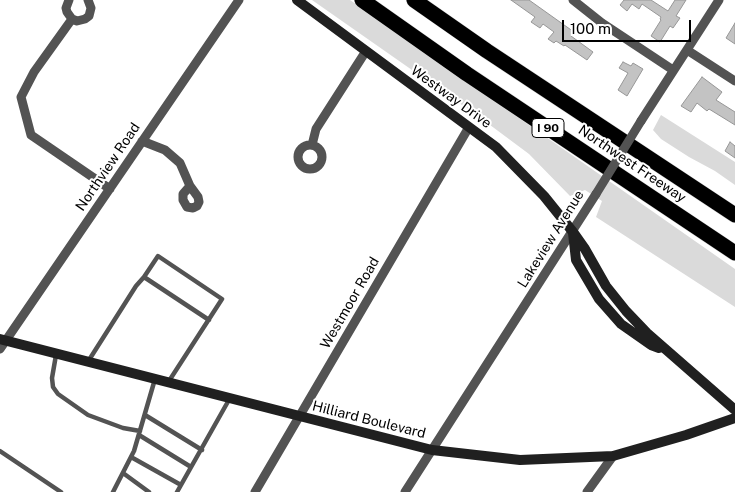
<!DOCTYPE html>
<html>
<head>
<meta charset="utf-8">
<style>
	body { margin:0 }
	#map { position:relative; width:735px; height:492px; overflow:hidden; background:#fff; font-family:"Public Sans",sans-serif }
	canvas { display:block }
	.scale { position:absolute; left:562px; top:20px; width:129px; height:22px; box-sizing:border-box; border:2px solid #000; border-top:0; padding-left:6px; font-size:15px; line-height:18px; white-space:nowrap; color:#000; -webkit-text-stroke:4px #fff; paint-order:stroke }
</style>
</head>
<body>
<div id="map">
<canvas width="735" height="492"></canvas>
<div class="scale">100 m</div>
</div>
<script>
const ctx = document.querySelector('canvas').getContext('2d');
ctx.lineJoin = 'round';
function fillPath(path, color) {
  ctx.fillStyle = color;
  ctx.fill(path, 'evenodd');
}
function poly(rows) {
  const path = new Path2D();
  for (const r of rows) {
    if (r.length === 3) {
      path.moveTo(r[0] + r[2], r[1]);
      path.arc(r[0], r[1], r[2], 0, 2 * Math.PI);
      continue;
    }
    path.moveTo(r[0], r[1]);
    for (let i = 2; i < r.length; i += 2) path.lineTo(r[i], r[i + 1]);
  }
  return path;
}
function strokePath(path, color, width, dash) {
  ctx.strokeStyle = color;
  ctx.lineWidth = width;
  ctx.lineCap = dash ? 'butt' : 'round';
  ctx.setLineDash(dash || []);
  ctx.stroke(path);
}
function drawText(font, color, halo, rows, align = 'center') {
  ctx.font = font + ' "Public Sans",sans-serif';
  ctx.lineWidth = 4;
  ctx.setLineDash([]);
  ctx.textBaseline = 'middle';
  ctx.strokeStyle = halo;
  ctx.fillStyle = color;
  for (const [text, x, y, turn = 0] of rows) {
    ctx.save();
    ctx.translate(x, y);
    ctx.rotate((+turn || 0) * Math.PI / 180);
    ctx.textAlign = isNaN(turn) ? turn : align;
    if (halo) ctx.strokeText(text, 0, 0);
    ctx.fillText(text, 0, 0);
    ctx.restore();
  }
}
fillPath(poly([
	[312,0,350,0,735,269,735,307,596,217,602,201,585,190,570,196,529,154,482,119],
	[661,115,735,162,735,185,715,171,689,157,661,139,653,130]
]), '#dadada');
const building = poly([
	[511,0,529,0,574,32,571,36,593,52,587,60,565,45,564,46,556,41,554,43,548,39,554,32,543,24,540,28,531,22,535,17,511,0],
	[624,0,651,0,668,11,675,0,686,0,676,16,680,18,673,28,670,26,660,42,651,36,661,20,660,19,661,17,642,4,639,9,632,4,627,11,620,5,624,0],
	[735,23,735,44,726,38,735,23],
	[623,62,631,66,633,63,643,69,627,96,618,90,628,73,619,68,623,62],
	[702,77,722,92,716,100,735,112,735,125,709,109,707,111,697,103,691,112,681,106,702,77],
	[730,142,735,146,735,158,725,151,730,142]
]);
fillPath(building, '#c3c3c3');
strokePath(building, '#979797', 1);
const highway = poly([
	[362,0,467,74,735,253],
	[414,0,487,51,735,215]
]);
strokePath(highway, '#dbdbdb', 16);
strokePath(poly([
	[56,355,52,378,53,387,58,394,88,415,123,428,140,431],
	[89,360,136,286,144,277],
	[169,381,222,299,158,256,144,277,209,320],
	[145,415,202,450],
	[139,435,191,467],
	[0,451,61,492],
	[131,457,181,485],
	[123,473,149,492],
	[113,492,134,451,155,379],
	[177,492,230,398]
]), '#535353', 4.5);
strokePath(poly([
	[69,0,66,8,67,12,72,19,77,21,85,19,89,16,91,8,88,0],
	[573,0,602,23,673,70],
	[72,19,34,72,21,97,31,135,110,189],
	[687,50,735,81],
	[641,121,719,0],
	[142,141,165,150,180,163,190,186,198,197,199,202,197,206,193,208,187,207,183,200,183,194,190,186],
	[312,145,316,129,366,51],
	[310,157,12],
	[0,349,239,0],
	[255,492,469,127],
	[405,492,596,194],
	[587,492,613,456]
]), '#535353', 9);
strokePath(poly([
	[297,0,496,147,544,196,573,232,585,249,606,286,626,311,647,333,735,410],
	[573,233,576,260,599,299,621,324,651,345,659,348],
	[0,339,432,450,520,460,613,456,686,435,735,418]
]), '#202020', 10);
strokePath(highway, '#000', 15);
strokePath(poly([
	[596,194,641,121]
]), '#535353', 9);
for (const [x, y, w] of [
	[548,128,32]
]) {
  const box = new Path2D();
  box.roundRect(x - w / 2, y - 9.5, w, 19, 4);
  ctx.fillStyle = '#fff';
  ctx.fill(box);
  strokePath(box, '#000', 1);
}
drawText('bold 12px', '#000', null, [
	["I 90",548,128]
]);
drawText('14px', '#000', '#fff', [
	["Westway Drive",451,97,36],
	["Northwest Freeway",632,164,34],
	["Northview Road",108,167,-56],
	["Lakeview Avenue",551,239,-58],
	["Westmoor Road",350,303,-60],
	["Hilliard Boulevard",369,420,14]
]);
</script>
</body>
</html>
